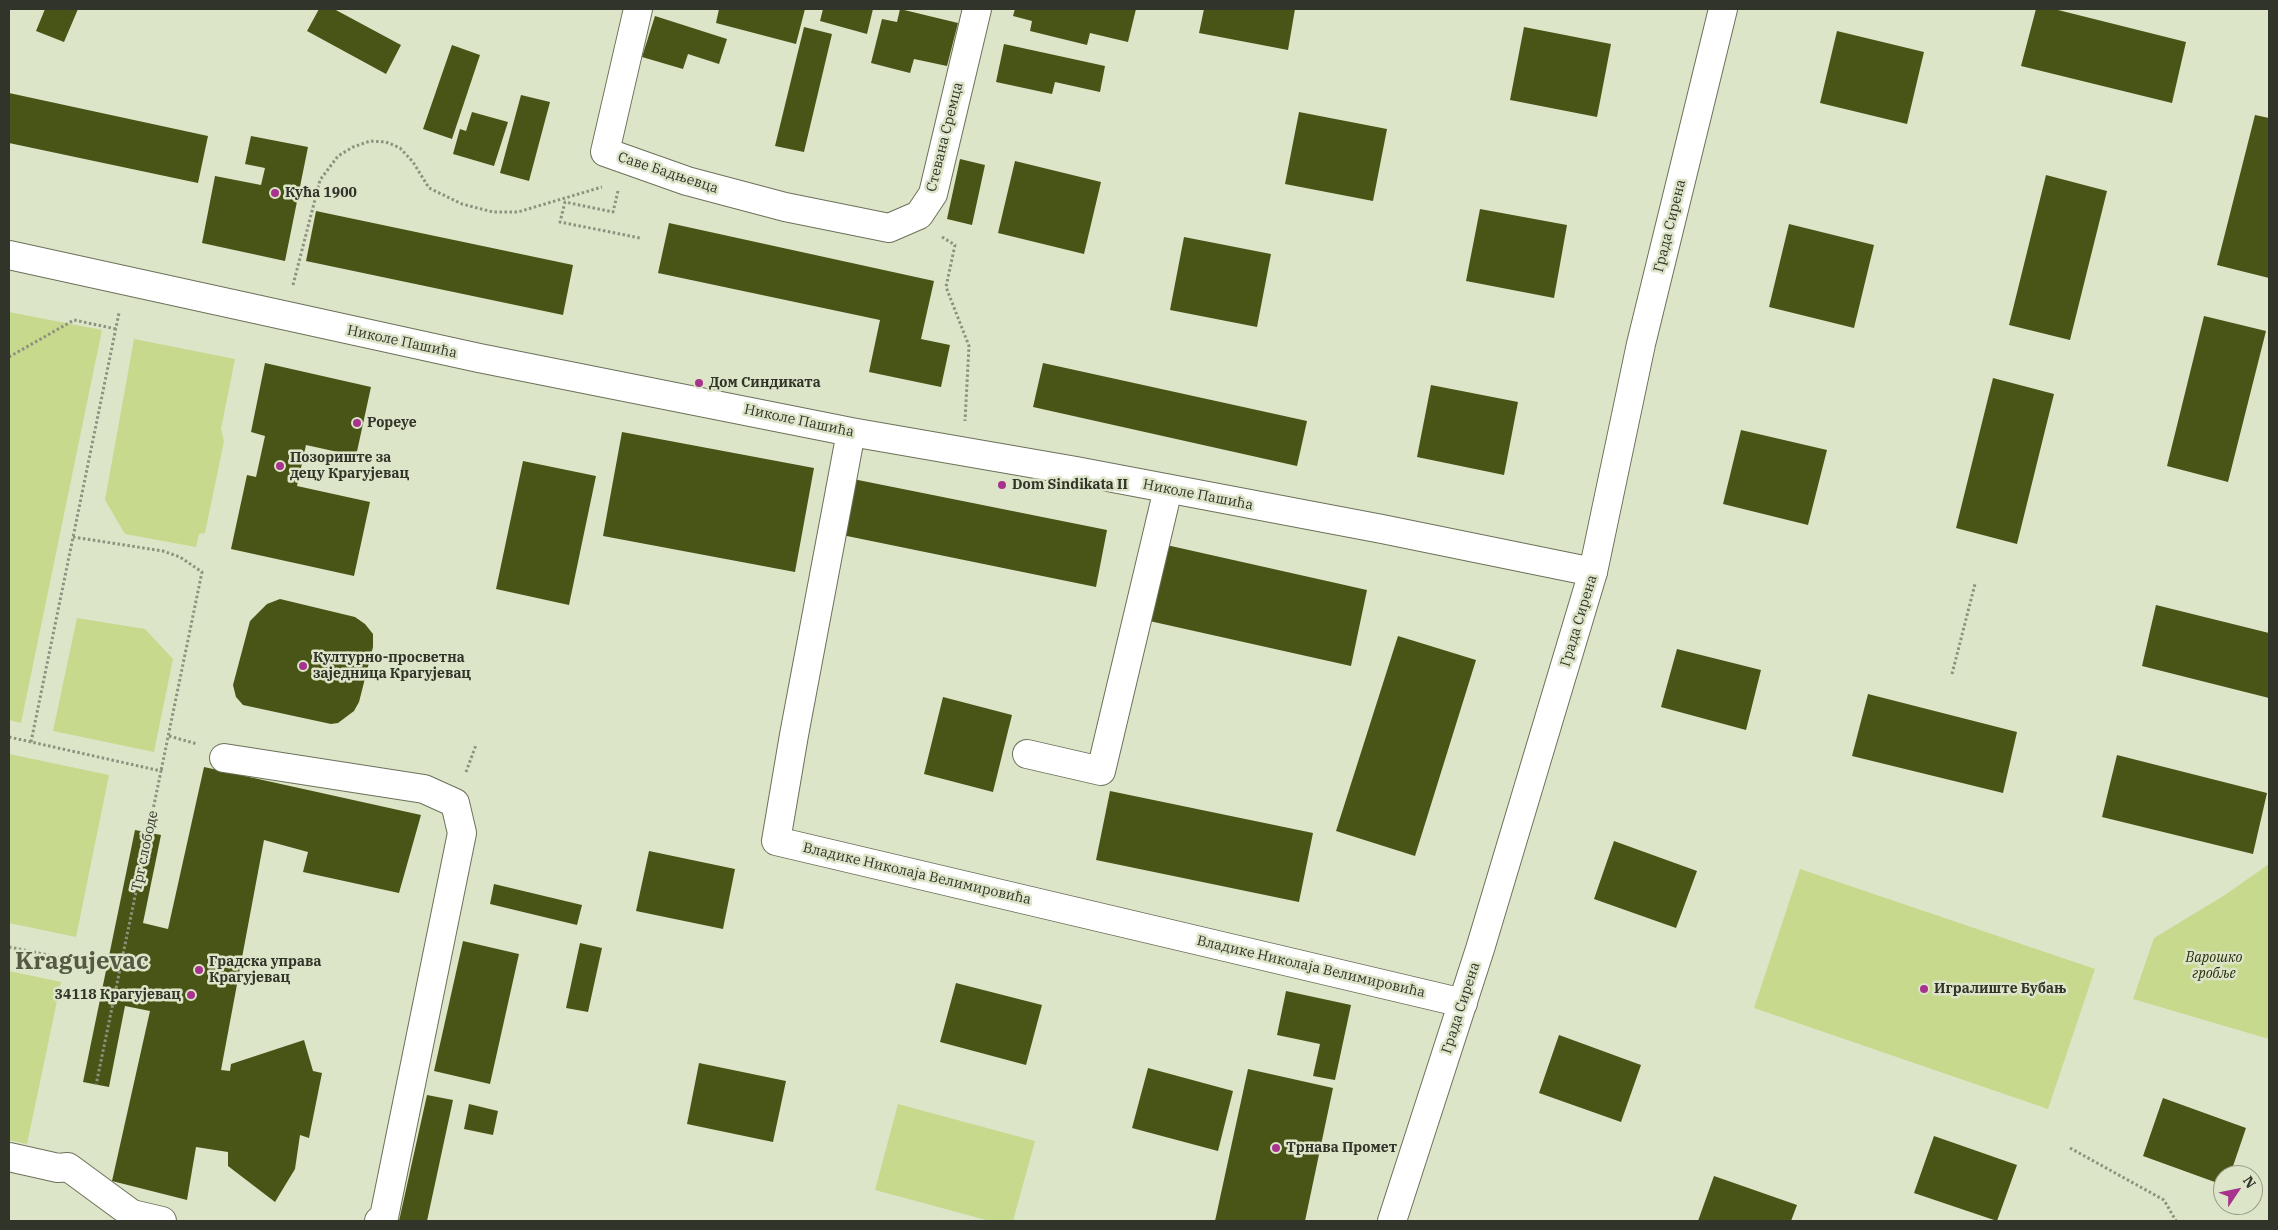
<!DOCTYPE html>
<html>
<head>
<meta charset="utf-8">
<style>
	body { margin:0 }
	#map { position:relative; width:2278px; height:1230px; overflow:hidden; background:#dde5c9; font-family:"IBM Plex Serif",serif }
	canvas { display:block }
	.frame { position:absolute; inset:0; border:10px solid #313429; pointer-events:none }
	.north { position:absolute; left:2213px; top:1165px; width:50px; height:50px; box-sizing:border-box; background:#dde5c9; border:1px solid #989e89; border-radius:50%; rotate:56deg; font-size:14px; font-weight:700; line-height:20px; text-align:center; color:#313429 }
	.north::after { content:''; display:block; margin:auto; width:18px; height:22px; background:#a7338d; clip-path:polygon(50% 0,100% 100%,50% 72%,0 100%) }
</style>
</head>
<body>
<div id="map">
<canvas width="2278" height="1230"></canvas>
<div class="frame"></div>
<div class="north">N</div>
</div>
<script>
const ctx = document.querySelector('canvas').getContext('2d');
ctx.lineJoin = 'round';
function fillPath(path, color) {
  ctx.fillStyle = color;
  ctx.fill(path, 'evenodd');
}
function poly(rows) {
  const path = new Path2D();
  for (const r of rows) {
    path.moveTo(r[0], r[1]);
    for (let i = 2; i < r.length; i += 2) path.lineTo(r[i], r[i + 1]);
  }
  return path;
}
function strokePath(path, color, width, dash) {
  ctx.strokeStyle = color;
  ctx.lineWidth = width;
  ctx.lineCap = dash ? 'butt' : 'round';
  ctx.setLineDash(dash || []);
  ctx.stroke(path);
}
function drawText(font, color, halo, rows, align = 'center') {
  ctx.font = font + ' "IBM Plex Serif",serif';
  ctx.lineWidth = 5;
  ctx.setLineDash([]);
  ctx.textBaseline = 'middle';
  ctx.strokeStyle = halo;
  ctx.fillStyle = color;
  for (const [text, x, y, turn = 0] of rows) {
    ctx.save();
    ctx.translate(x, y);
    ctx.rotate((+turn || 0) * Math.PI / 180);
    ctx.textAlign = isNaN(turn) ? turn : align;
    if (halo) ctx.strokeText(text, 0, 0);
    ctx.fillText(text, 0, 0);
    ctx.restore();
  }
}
fillPath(poly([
	[9,312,102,330,21,723,9,720],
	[134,339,235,359,221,429,224,441,205,533,199,534,196,547,125,534,105,500],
	[77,618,145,629,173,659,154,752,53,731],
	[9,754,109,775,76,937,9,923],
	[2269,864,2269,1039,2133,999,2154,938,2225,895],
	[1800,869,2095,969,2048,1109,1754,1008],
	[9,971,61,982,27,1144,9,1140],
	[898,1104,1035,1141,1013,1221,990,1221,875,1190]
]), '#c6d98d');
fillPath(poly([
	[45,9,78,9,64,42,36,31],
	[319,9,334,9,401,45,386,74,307,31],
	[719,9,805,9,796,44,716,23],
	[823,9,873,9,867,34,820,21],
	[900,9,958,23,947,66,914,59,910,73,871,63,882,19,897,22],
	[1015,9,1136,9,1128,42,1090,33,1087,45,1030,31,1032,21,1013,16],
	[1204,9,1295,9,1288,50,1199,33],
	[2036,9,2054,9,2186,42,2172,103,2021,66],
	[655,16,727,39,719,64,688,54,683,69,642,57],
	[804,27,832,34,804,152,775,146],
	[1524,27,1611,44,1597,117,1510,100],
	[1837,31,1924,52,1907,124,1820,103],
	[1004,44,1105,66,1100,92,1055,82,1052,94,996,82],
	[452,45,480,55,452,139,423,129],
	[9,93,208,136,198,183,9,143],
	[521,95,550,102,529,181,500,173],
	[472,112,508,122,494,166,453,154,460,129,466,131],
	[1299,112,1387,129,1373,201,1285,184],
	[2255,115,2269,118,2269,278,2217,265],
	[251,136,308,147,285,261,202,243,215,176,261,185,265,168,245,164],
	[960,159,985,165,972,225,947,219],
	[1015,161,1101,182,1084,254,998,233],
	[2046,175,2107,191,2070,340,2009,325],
	[1480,209,1567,225,1554,298,1466,281],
	[316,211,573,265,563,315,306,261],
	[669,223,934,281,921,339,950,345,941,387,869,372,880,320,658,273],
	[1789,224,1874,245,1854,328,1769,307],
	[1184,237,1271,254,1257,327,1170,310],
	[2204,316,2266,331,2228,482,2167,466],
	[265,363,371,387,356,456,306,445,297,486,370,502,354,576,231,549,247,475,256,477,265,436,251,432],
	[1043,363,1307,421,1297,466,1033,407],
	[1993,378,2054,394,2017,544,1956,528],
	[1431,385,1518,402,1504,475,1417,457],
	[1741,430,1827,450,1808,525,1723,504],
	[622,432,814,468,795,572,603,536],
	[523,461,596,476,569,605,496,589],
	[853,479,1107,530,1096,587,842,535],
	[1162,544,1367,590,1351,666,1145,620],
	[280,599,355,617,365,624,373,634,373,647,359,702,354,711,338,723,331,724,243,705,236,697,233,685,250,621,267,604],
	[2156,605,2269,633,2269,698,2142,666],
	[1398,636,1476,660,1415,856,1336,831],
	[1677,649,1761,670,1746,730,1661,707],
	[1868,694,2017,732,2003,793,1852,756],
	[943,697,1012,715,993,792,924,774],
	[2117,755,2267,793,2253,854,2102,817],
	[204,767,421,815,399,893,303,872,308,852,264,840,221,1070,230,1071,231,1064,304,1040,313,1071,322,1073,309,1138,300,1135,295,1169,275,1202,228,1166,228,1152,196,1147,187,1200,112,1181,150,1011,125,1006,109,1087,83,1082,135,830,161,835,143,923,168,929],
	[1110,791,1313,833,1299,902,1096,860],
	[1614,841,1697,871,1676,928,1594,899],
	[649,851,735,869,723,929,636,911],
	[494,884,582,905,577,925,490,904],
	[463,941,519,954,490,1084,434,1071],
	[580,943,602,948,588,1012,566,1008],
	[956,983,1042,1005,1026,1065,940,1042],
	[1286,991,1351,1005,1335,1080,1313,1076,1320,1044,1277,1035],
	[1559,1035,1641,1065,1621,1122,1539,1093],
	[699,1063,786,1081,773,1142,687,1124],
	[1148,1068,1233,1091,1218,1151,1132,1128],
	[1248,1069,1333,1088,1305,1221,1215,1221],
	[427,1095,453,1100,427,1221,399,1221],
	[2163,1098,2246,1128,2230,1175,2223,1175,2223,1185,2143,1156],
	[469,1104,498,1111,493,1135,464,1129],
	[1934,1136,2017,1165,1997,1221,1914,1193],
	[1714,1176,1797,1205,1791,1221,1698,1221]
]), '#495516');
const minor = poly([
	[638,9,605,152,687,181,785,207,889,228,919,215,933,194,977,9],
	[9,255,479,358,851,432,1076,471,1382,529,1593,572],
	[851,432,794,735,776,841,1463,1003],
	[1027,754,1101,771,1168,489],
	[224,758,424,789,455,803,462,833,384,1217,379,1221],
	[9,1157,58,1168,68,1167,132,1214,162,1221]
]);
const major = poly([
	[1392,1221,1480,949,1593,572,1641,344,1723,9]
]);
strokePath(minor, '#6b7159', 30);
strokePath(major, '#6b7159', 30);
strokePath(poly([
	[618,191,613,212,565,202,560,222,640,238],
	[942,237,955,245,946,287,969,346,965,421],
	[293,285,320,180,338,156,353,147,370,141,386,142,400,148,413,162,429,188,462,204,493,212,518,212,602,187],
	[9,357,74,320,116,329],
	[73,537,163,551,180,557,202,572,161,771],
	[1952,674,1975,584],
	[169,736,197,744],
	[9,737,161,771,96,1085],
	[31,742,119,313],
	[466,772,476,745],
	[9,947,106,967],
	[2070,1148,2164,1200,2176,1221]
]), '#8c927e', 3, [2.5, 2.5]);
strokePath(minor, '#fff', 28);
strokePath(major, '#fff', 28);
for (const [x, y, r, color] of [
	[275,193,5,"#a7338d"],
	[699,383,5,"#a7338d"],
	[357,423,5,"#a7338d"],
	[280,466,5,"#a7338d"],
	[1002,485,5,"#a7338d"],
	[303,666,5,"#a7338d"],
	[199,970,5,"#a7338d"],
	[1924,989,5,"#a7338d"],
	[191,995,5,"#a7338d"],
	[1276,1148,5,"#a7338d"]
]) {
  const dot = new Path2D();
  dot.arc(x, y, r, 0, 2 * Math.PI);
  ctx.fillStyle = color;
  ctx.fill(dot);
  strokePath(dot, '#dde5c9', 2);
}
drawText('14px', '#313429', '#dde5c9', [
	["Стевана Сремца",945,137,-76],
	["Саве Бадњевца",668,173,18],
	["Града Сирена",1670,226,-76],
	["Николе Пашића",402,342,12],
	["Николе Пашића",799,421,12],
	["Николе Пашића",1198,495,11],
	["Града Сирена",1579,621,-73],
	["Трг слободе",145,851,-78],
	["Владике Николаја Велимировића",917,874,13],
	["Владике Николаја Велимировића",1311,967,13],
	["Града Сирена",1461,1008,-72]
]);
drawText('bold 14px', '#313429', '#dde5c9', [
	["Кућа 1900",285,193],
	["Дом Синдиката",709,383],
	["Popeye",367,423],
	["Позориште за",290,458],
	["децу Крагујевац",290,474],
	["Dom Sindikata II",1012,485],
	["Културно-просветна",313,658],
	["заједница Крагујевац",313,674],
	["Градска управа",209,962],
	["Крагујевац",209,978],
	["Игралиште Бубањ",1934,989],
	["34118 Крагујевац",181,995,"right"],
	["Трнава Промет",1286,1148]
], 'left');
drawText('italic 14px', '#262d0a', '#dde5c9', [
	["Варошко",2214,958],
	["гробље",2214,974]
]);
drawText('bold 24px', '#545a42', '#dde5c9', [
	["Kragujevac",82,962]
]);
</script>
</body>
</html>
